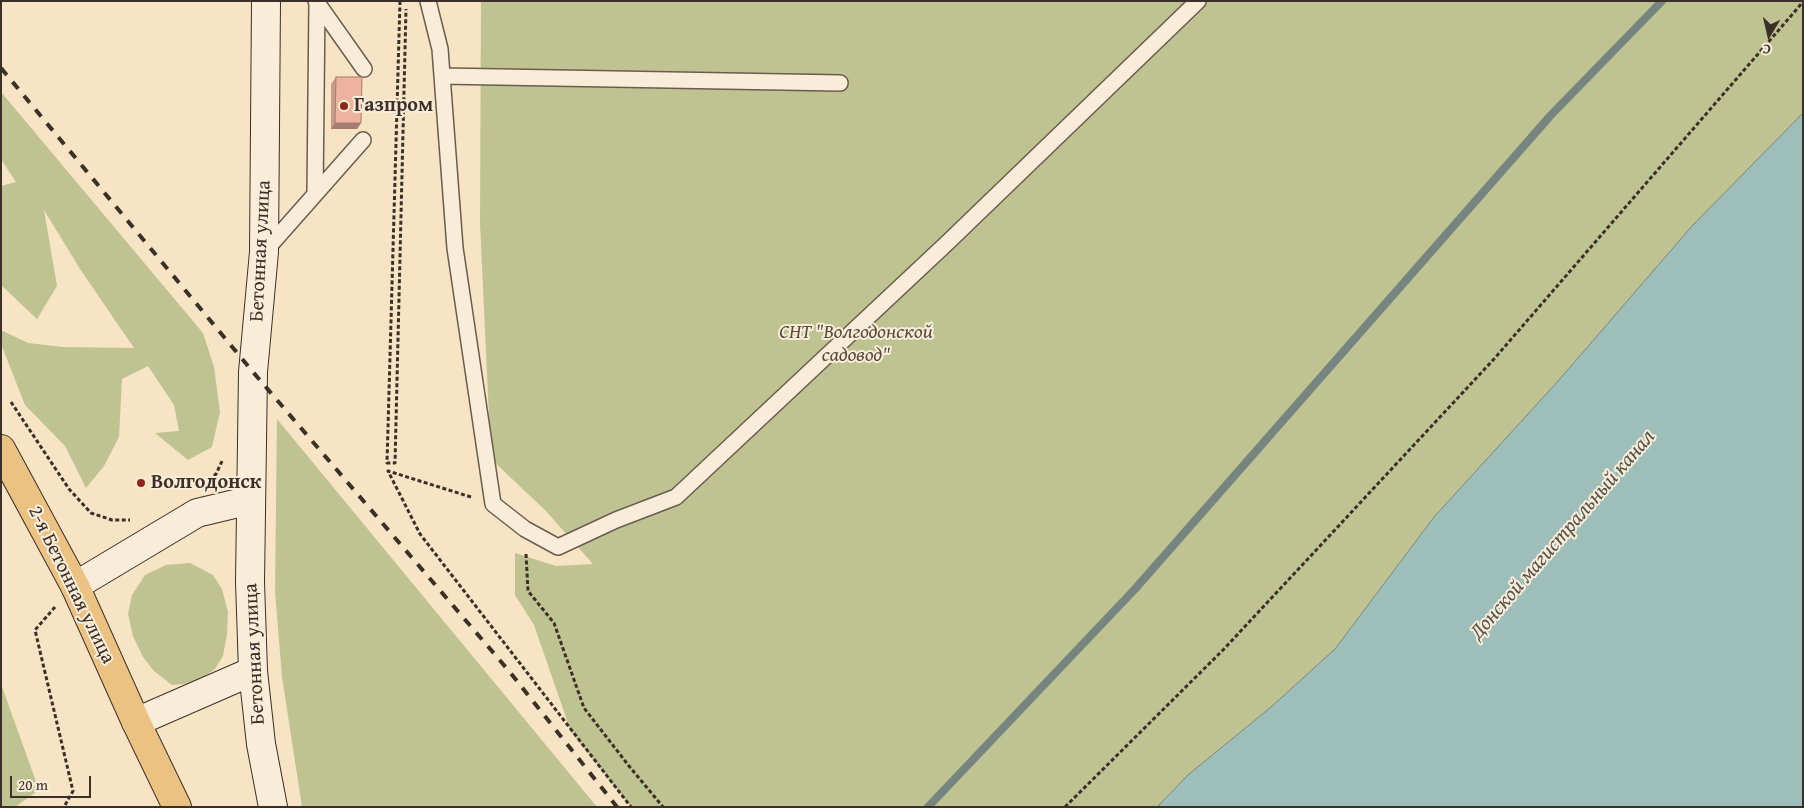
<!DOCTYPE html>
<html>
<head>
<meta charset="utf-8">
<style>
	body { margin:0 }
	#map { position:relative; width:1804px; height:808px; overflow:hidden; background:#f6e4c4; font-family:"Gentium Book Plus",serif }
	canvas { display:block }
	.frame { position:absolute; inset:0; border:2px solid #3b3028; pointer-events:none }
	.north { position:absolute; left:1744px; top:10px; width:50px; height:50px; -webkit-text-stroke:4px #f9edd9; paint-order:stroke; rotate:189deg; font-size:14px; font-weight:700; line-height:20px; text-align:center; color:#3b3028 }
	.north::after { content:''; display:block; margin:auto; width:18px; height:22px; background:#3b3028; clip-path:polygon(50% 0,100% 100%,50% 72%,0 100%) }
	.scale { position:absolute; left:10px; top:776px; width:81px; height:22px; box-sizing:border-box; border:2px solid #3b3028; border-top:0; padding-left:6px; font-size:15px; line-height:18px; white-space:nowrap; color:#3b3028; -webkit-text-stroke:4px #f9edd9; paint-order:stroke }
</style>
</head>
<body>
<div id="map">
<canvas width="1804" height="808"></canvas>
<div class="frame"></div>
<div class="north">С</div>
<div class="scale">20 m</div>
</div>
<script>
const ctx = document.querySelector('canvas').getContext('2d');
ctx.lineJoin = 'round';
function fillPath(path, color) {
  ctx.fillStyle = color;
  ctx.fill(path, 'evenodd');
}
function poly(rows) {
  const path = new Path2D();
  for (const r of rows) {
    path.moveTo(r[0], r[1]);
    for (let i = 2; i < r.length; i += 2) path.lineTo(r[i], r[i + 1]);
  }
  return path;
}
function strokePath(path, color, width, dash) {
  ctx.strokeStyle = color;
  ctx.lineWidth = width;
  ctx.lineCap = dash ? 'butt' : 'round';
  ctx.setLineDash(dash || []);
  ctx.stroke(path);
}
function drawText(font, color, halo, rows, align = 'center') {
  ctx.font = font + ' "Gentium Book Plus",serif';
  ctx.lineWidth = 4;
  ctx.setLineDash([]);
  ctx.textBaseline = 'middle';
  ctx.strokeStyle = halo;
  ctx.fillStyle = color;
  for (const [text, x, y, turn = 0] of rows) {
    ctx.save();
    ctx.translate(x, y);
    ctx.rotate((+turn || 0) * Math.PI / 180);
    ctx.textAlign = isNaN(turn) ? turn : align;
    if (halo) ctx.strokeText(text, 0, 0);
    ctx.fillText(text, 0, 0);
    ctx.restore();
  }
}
fillPath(poly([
	[481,1,1803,1,1803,113,1692,226,1559,380,1434,517,1335,649,1271,707,1188,775,1157,807,631,807,571,732,534,625,515,595,515,553,556,566,593,564,545,510,491,459,480,223],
	[1,92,203,333,214,367,220,412,212,447,188,460,155,433,179,431,174,405,148,366,122,379,119,437,104,466,86,488,65,446,25,405,1,344,1,330,28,343,63,347,134,348,80,269,44,210,57,286,37,319,1,285,1,186,16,182,1,159],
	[277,419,597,807,302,807,282,677,275,591],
	[190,563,213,575,222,589,228,612,227,634,223,656,215,669,196,683,172,685,154,671,143,657,133,636,128,614,132,595,145,575,166,565],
	[1,684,39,790,15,807,1,807]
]), '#bfc392');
const water = poly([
	[1803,113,1803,807,1157,807,1188,775,1271,707,1335,649,1434,517,1559,380,1692,226,1803,113]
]);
fillPath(water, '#9ebeb9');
strokePath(water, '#76857f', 1);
strokePath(poly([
	[928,807,1135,589,1551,115,1662,1]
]), '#76857f', 8);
const service = poly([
	[316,1,364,69],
	[428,1,440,49,455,248,493,504,525,529,558,547,616,520,676,497,946,244,1198,1],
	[442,76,840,83],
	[315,194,317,2],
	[265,251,363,140]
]);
const secondary = poly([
	[266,1,264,252,253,372,250,582,253,671,261,744,273,807],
	[75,586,197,513,251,500],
	[136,722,253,671]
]);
const primary = poly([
	[1,449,75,586,136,722,177,807]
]);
strokePath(service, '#6a5d4f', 18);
strokePath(secondary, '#3b3028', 30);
strokePath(primary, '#3b3028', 30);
strokePath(poly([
	[400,1,387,463,395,463,406,9],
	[11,402,69,489,91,513,112,520,130,520],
	[209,480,216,474,223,459],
	[471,497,388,471,420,534,631,807],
	[526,554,528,591,554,623,584,708,629,766,663,807],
	[55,607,35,630,73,791,64,807],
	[1065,807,1224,649,1494,359,1803,2]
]), '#3b3028', 3, [4, 2.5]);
strokePath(service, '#f9edd9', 15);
strokePath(secondary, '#f9edd9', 28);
strokePath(primary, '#ebc282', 28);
strokePath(poly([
	[1,68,253,372,509,671,617,807]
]), '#3b3028', 4, [9, 9]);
fillPath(poly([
	[336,77,361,123,357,129,331,129,331,84]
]), '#cc998a');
fillPath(poly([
	[335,123,361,123,357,129,331,129]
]), '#a67d70');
const building = poly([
	[336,77,362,77,361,123,335,123,336,77]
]);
fillPath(building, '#edb2a0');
strokePath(building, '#a67d70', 1);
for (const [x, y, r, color] of [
	[344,106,5,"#8f2418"],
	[141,483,5,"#8f2418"]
]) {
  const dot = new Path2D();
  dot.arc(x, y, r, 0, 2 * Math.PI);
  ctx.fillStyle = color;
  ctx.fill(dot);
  strokePath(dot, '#f9edd9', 2);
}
drawText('bold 20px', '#3b3028', '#f9edd9', [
	["Газпром",354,106],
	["Волгодонск",151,483]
], 'left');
drawText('20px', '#3b3028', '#f9edd9', [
	["Бетонная улица",261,251,-87],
	["2-я Бетонная улица",71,585,64],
	["Бетонная улица",255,654,-93]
]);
drawText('italic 20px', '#554d3d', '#f9edd9', [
	["СНТ \"Волгодонской",856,333],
	["садовод\"",856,356]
]);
drawText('italic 21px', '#54544c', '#f9edd9', [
	["Донской магистральный канал",1563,535,-49]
]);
</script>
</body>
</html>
